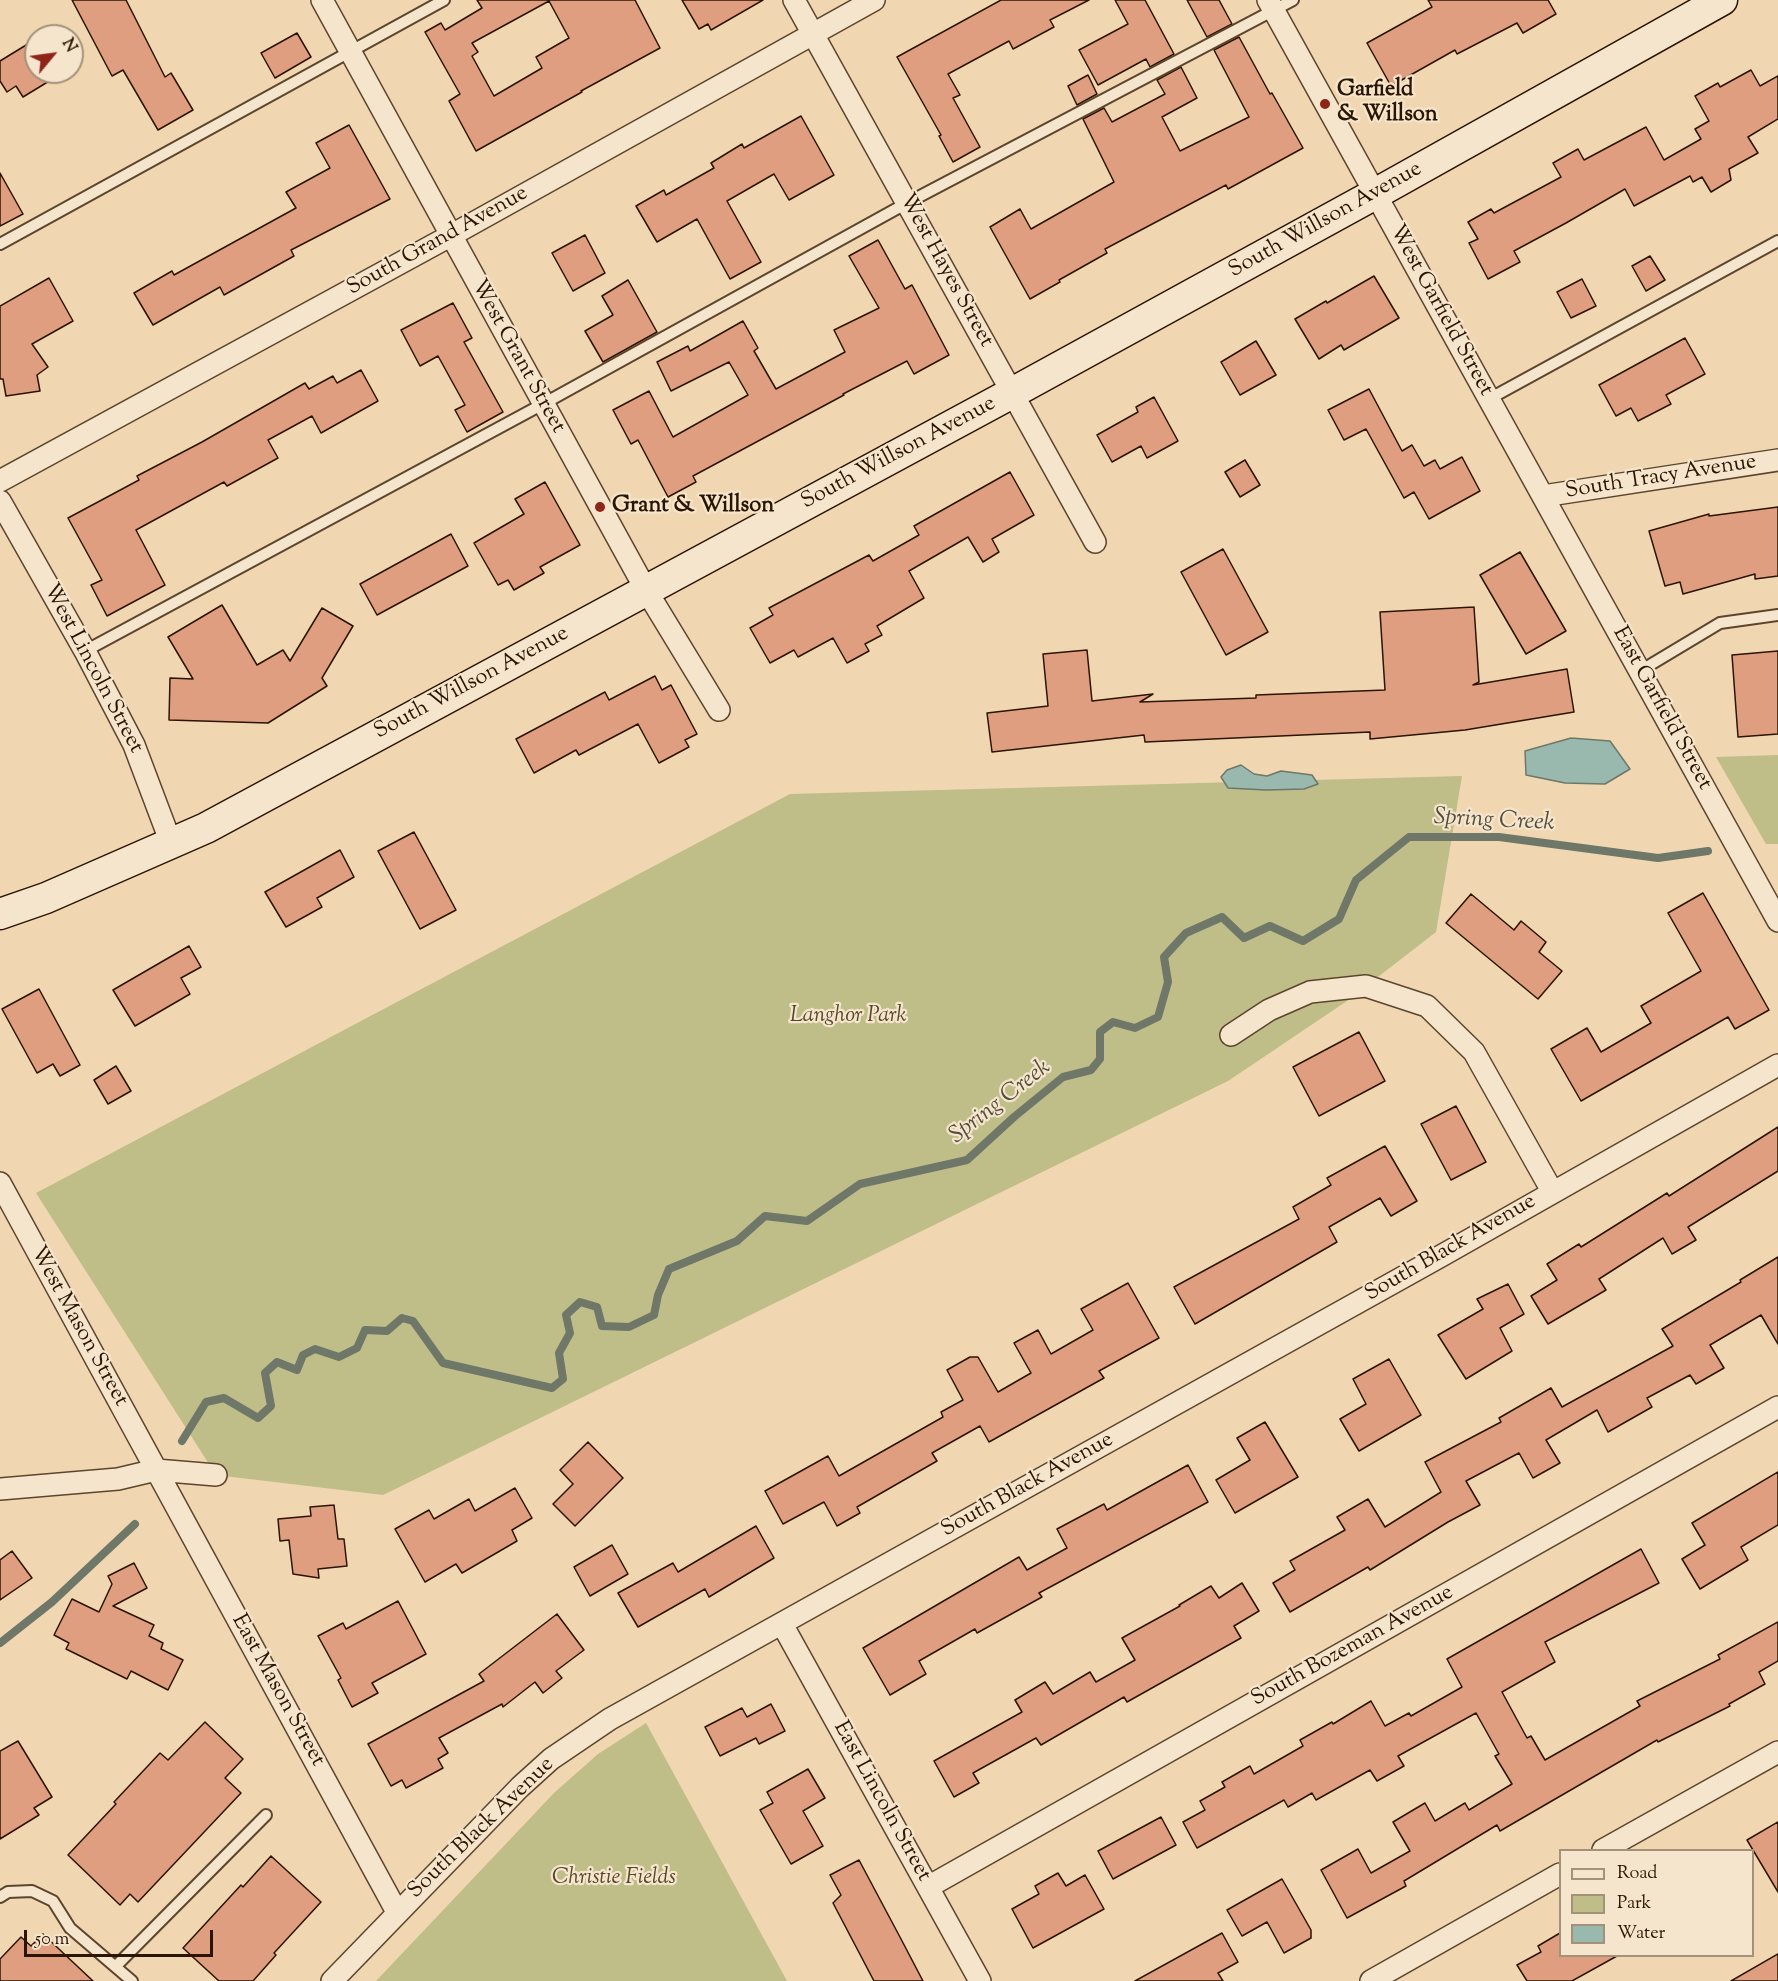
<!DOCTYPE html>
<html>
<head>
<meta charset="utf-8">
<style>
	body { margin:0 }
	#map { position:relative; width:1778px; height:1981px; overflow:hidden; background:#f0d7b1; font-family:"Sorts Mill Goudy",serif }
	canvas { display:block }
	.legend { position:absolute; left:1559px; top:1849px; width:195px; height:108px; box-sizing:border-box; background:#f5e5cc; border:2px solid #a4917a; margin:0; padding:8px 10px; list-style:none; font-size:18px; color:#2b1400 }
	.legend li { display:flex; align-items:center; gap:12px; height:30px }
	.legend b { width:30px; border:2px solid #a4917a }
	.north { position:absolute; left:24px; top:24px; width:60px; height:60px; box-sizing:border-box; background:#f5e5cc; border:2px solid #a4917a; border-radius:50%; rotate:61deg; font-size:16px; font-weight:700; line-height:24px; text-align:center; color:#2b1400 }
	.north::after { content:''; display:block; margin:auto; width:21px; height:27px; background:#8f2418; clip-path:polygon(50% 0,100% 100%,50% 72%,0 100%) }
	.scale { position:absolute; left:24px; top:1930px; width:189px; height:27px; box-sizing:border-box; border:3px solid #2b1400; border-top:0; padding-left:8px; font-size:18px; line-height:21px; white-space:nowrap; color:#2b1400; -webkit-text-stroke:4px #f5e5cc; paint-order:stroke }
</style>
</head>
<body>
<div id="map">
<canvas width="1778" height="1981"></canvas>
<ul class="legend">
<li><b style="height:8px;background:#f5e5cc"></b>Road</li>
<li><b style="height:16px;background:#bfbd88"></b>Park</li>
<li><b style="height:16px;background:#9ab9ae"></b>Water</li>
</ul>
<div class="north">N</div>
<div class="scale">50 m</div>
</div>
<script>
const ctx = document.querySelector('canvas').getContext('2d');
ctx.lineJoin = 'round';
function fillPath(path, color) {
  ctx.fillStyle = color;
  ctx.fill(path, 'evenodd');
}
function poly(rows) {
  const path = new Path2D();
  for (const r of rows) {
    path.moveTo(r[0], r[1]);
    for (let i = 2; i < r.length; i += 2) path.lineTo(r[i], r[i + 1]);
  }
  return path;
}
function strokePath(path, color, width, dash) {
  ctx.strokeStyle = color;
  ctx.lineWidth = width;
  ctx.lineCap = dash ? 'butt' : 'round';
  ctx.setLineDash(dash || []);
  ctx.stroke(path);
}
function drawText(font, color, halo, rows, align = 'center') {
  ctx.font = font + ' "Sorts Mill Goudy",serif';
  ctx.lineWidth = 4.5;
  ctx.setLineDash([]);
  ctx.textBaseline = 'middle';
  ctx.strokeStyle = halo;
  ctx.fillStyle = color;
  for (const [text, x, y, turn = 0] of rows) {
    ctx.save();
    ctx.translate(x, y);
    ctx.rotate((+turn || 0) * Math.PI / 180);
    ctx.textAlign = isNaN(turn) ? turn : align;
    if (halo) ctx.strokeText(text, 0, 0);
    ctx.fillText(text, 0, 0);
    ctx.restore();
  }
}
fillPath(poly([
	[1778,755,1778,844,1766,844,1716,757],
	[1462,776,1436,932,1347,1001,1228,1081,383,1495,216,1475,36,1193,790,794],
	[646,1723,787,1981,376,1981,554,1793,598,1754]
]), '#bfbd88');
const water = poly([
	[1571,738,1610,741,1630,769,1605,784,1565,783,1526,775,1525,751,1571,738],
	[1241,765,1254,774,1267,776,1281,771,1312,775,1318,784,1304,789,1266,790,1228,788,1221,777,1227,770,1241,765]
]);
fillPath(water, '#9ab9ae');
strokePath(water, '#6e7768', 1.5);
strokePath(poly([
	[182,1441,206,1402,224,1398,258,1418,271,1406,265,1373,277,1362,297,1370,303,1355,315,1349,339,1357,357,1348,365,1330,387,1331,402,1318,413,1321,443,1363,552,1388,563,1379,559,1353,570,1333,566,1315,580,1302,597,1307,602,1326,629,1327,654,1315,658,1295,669,1269,737,1241,765,1216,807,1221,860,1184,967,1160,1014,1117,1063,1077,1091,1070,1100,1059,1100,1032,1113,1022,1135,1028,1158,1017,1168,982,1164,957,1186,933,1222,917,1244,938,1270,926,1303,941,1339,919,1356,880,1409,837,1499,837,1658,858,1708,851],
	[0,1643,52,1602,135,1524]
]), '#6e7768', 8);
const building = poly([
	[72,0,126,0,165,77,171,73,193,110,158,130,123,70,112,76,72,0],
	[477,0,635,0,660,48,581,91,582,92,476,151,449,101,460,94,425,32,441,23,445,30,482,8,477,0],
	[549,1,569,38,536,57,542,68,494,96,472,56,478,52,472,43,549,1],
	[682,0,763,0,711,30,708,24,699,29,682,0],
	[1001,0,1089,0,1050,20,1054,27,1013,49,1009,41,948,74,960,95,953,98,980,147,953,162,939,136,941,135,897,57,1001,0],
	[1115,0,1145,0,1174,54,1150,67,1146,59,1098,85,1079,50,1128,24,1115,0],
	[1187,0,1219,0,1232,24,1207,37,1187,0],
	[1428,0,1548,0,1556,14,1523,33,1517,23,1457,54,1455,50,1391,86,1367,43,1432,7,1428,0],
	[297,33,311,57,275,78,261,53,297,33],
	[1239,37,1270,94,1272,93,1303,148,1228,189,1226,185,1105,249,1107,253,1059,280,1060,282,1030,299,990,227,1020,209,1031,229,1114,182,1083,119,1104,108,1112,122,1165,94,1157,80,1181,67,1197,98,1162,117,1180,151,1249,117,1214,50,1239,37],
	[36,39,36,72,64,72,23,97,16,86,7,92,0,81,0,61,36,39],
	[1751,70,1760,86,1778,76,1778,119,1748,137,1758,153,1729,169,1731,180,1711,192,1702,177,1693,182,1690,176,1634,206,1625,189,1566,223,1514,251,1520,262,1488,279,1469,243,1478,239,1468,222,1491,209,1494,213,1561,177,1553,163,1578,149,1584,160,1646,127,1664,160,1701,139,1695,129,1709,121,1695,96,1718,83,1720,87,1751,70],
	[1088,75,1097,94,1077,105,1068,86,1088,75],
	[801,116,834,175,789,200,774,174,727,201,761,262,730,279,697,219,657,242,636,206,664,190,666,195,714,168,711,163,742,144,744,148,801,116],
	[349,125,390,199,291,250,294,256,224,295,220,287,153,325,134,293,172,271,174,275,296,208,286,192,330,168,316,143,349,125],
	[0,173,23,214,0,226,0,173],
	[585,235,605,273,573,291,552,253,585,235],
	[878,240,905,289,912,285,949,355,914,374,907,361,843,394,844,395,693,476,696,482,668,497,638,440,631,444,613,410,649,391,673,437,748,395,729,362,671,391,657,362,688,346,690,351,743,321,758,348,754,351,776,389,845,352,834,330,879,308,849,256,878,240],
	[1650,256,1665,280,1646,291,1632,266,1650,256],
	[1374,276,1399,318,1344,350,1341,345,1319,359,1295,319,1326,301,1327,303,1374,276],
	[49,278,73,321,32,344,48,367,37,375,40,391,6,396,3,379,0,379,0,306,49,278],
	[1582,279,1596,306,1571,318,1557,292,1582,279],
	[628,280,657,332,603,362,585,331,613,315,602,296,628,280],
	[453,303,472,338,464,342,503,412,467,432,455,410,465,405,438,356,420,366,401,330,453,303],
	[1685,338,1705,374,1666,395,1671,404,1638,421,1631,408,1616,416,1599,385,1685,338],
	[1256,341,1276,375,1240,395,1221,362,1256,341],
	[361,370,378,401,321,433,312,416,268,440,278,458,227,486,224,482,136,530,165,585,107,616,91,585,102,580,68,518,139,480,137,476,202,442,305,383,309,389,333,376,337,383,361,370],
	[1369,389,1402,451,1412,445,1424,466,1435,460,1440,469,1462,457,1480,491,1429,519,1414,492,1404,498,1366,429,1344,440,1328,410,1369,389],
	[1154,397,1178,441,1147,458,1141,446,1112,462,1097,435,1138,412,1136,407,1154,397],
	[1245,460,1260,485,1240,497,1225,472,1245,460],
	[1010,472,1034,515,992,539,999,552,983,562,968,537,909,571,924,598,877,626,882,635,865,644,869,651,847,663,833,638,798,657,794,650,770,663,750,628,773,615,769,608,869,555,873,561,919,535,914,526,1010,472],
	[545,482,580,545,540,567,544,573,514,590,508,580,498,585,474,543,524,514,515,499,545,482],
	[1778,507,1778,576,1755,579,1755,574,1683,594,1680,582,1665,586,1649,531,1709,514,1709,516,1778,507],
	[451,534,468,566,377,615,360,584,451,534],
	[1223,549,1268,632,1226,655,1181,572,1223,549],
	[1520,552,1566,631,1526,654,1480,575,1520,552],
	[222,605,257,665,283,650,290,661,322,608,353,626,322,678,327,686,268,723,169,720,170,678,193,679,168,637,222,605],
	[1474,607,1479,682,1473,685,1567,669,1574,712,1465,730,1370,739,1370,732,1145,742,1144,735,992,752,987,713,1048,706,1043,654,1087,650,1092,701,1153,694,1140,702,1256,698,1256,695,1385,690,1380,612,1474,607],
	[1778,651,1778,734,1738,737,1732,655,1778,651],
	[655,676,662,690,671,685,697,734,685,740,689,747,659,763,638,724,579,755,576,750,534,773,516,739,605,692,609,700,655,676],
	[414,832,456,910,420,929,378,851,414,832],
	[340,850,354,877,317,898,322,907,286,927,265,892,340,850],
	[1703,893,1769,1010,1735,1029,1728,1017,1581,1101,1551,1049,1587,1028,1601,1052,1651,1023,1641,1006,1701,971,1668,913,1703,893],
	[1471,894,1514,930,1521,921,1546,942,1539,952,1562,971,1538,999,1446,923,1471,894],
	[189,946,201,967,181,978,190,994,135,1026,113,990,189,946],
	[39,989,80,1065,60,1076,53,1064,37,1073,2,1009,39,989],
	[1359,1032,1385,1081,1319,1116,1293,1067,1359,1032],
	[116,1066,131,1091,108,1104,94,1080,116,1066],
	[1456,1106,1486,1162,1451,1180,1421,1124,1456,1106],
	[1778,1127,1778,1171,1688,1227,1696,1240,1672,1254,1663,1238,1599,1279,1606,1290,1548,1324,1531,1296,1557,1280,1547,1264,1579,1244,1581,1247,1667,1193,1669,1196,1778,1127],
	[1385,1146,1417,1201,1391,1216,1380,1198,1329,1227,1337,1242,1195,1324,1174,1287,1299,1219,1293,1207,1331,1185,1327,1178,1385,1146],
	[1778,1257,1778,1344,1761,1315,1710,1345,1724,1368,1696,1384,1690,1375,1647,1398,1652,1407,1608,1432,1597,1410,1546,1440,1560,1463,1533,1478,1519,1453,1466,1481,1480,1505,1448,1522,1370,1570,1368,1567,1290,1612,1273,1583,1295,1570,1290,1561,1345,1530,1337,1517,1368,1499,1385,1527,1441,1492,1425,1462,1501,1422,1499,1418,1551,1388,1562,1407,1673,1346,1662,1329,1741,1282,1740,1280,1778,1257],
	[1128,1283,1159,1338,1099,1371,1104,1378,989,1442,980,1426,932,1453,937,1461,857,1507,860,1513,837,1526,824,1502,783,1524,765,1491,828,1456,839,1476,943,1417,941,1412,963,1400,947,1370,970,1357,978,1357,998,1392,1031,1373,1014,1343,1038,1330,1051,1354,1093,1330,1081,1309,1128,1283],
	[1508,1284,1524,1314,1500,1328,1512,1351,1466,1379,1438,1335,1483,1309,1477,1299,1508,1284],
	[1389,1359,1421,1415,1359,1451,1340,1419,1366,1404,1353,1379,1389,1359],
	[1265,1422,1298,1477,1235,1513,1216,1480,1250,1460,1237,1438,1265,1422],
	[588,1442,623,1478,575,1526,553,1504,573,1484,560,1470,588,1442],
	[1188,1465,1208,1502,1039,1593,1042,1597,977,1633,975,1629,919,1661,926,1674,890,1695,863,1648,1019,1557,1027,1570,1067,1548,1057,1529,1104,1504,1107,1510,1188,1465],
	[1778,1472,1778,1525,1741,1547,1748,1560,1700,1589,1682,1559,1705,1545,1692,1523,1778,1472],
	[515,1488,532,1518,512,1530,517,1541,462,1573,456,1564,425,1582,395,1529,429,1510,434,1519,469,1499,475,1511,515,1488],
	[334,1505,338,1539,344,1539,347,1566,318,1569,319,1578,293,1574,289,1540,280,1541,278,1519,311,1516,310,1507,334,1505],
	[756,1526,774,1558,709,1597,705,1589,638,1627,618,1593,673,1563,678,1572,756,1526],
	[612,1545,628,1574,590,1596,574,1567,612,1545],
	[1641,1549,1659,1583,1545,1642,1555,1662,1502,1692,1527,1738,1531,1736,1545,1760,1640,1706,1637,1701,1720,1659,1718,1655,1778,1622,1778,1661,1759,1672,1765,1684,1729,1704,1730,1706,1658,1742,1657,1740,1500,1831,1497,1825,1404,1881,1406,1886,1347,1918,1321,1870,1358,1849,1371,1873,1410,1851,1393,1822,1425,1803,1435,1821,1465,1803,1469,1810,1512,1784,1495,1756,1499,1754,1476,1713,1398,1756,1404,1766,1377,1781,1370,1770,1316,1800,1312,1793,1288,1807,1284,1800,1197,1848,1183,1822,1205,1810,1200,1801,1225,1787,1222,1782,1250,1766,1254,1774,1303,1746,1300,1740,1332,1722,1333,1724,1371,1701,1385,1726,1409,1713,1411,1716,1462,1687,1447,1659,1641,1549],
	[12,1551,32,1578,0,1600,0,1560,12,1551],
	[134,1563,147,1588,113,1606,154,1625,149,1636,163,1643,161,1649,183,1660,168,1690,131,1671,127,1679,66,1649,69,1643,54,1635,72,1599,99,1612,112,1584,108,1576,134,1563],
	[1242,1583,1259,1611,1234,1626,1241,1638,1127,1702,1124,1697,1041,1745,1036,1738,973,1773,979,1783,954,1797,934,1761,1022,1712,1015,1700,1045,1682,1053,1694,1090,1672,1096,1682,1135,1660,1122,1638,1180,1606,1179,1605,1211,1586,1219,1598,1242,1583],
	[398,1601,426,1654,372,1683,378,1693,352,1707,338,1680,341,1678,318,1636,343,1623,346,1629,398,1601],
	[557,1614,584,1650,556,1671,562,1678,543,1693,535,1682,503,1707,502,1704,439,1738,448,1753,438,1759,443,1768,406,1788,402,1780,391,1786,368,1744,484,1681,479,1674,557,1614],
	[771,1704,785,1731,759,1744,756,1738,720,1756,705,1727,742,1708,747,1717,771,1704],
	[205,1722,243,1759,225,1778,241,1793,138,1902,130,1894,120,1905,68,1855,116,1804,114,1802,160,1753,168,1760,205,1722],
	[18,1741,52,1797,34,1808,39,1815,0,1839,0,1751,18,1741],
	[808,1769,825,1798,803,1811,823,1846,791,1864,760,1810,773,1803,767,1792,808,1769],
	[1161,1817,1176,1845,1113,1879,1098,1851,1161,1817],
	[1778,1822,1778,1892,1747,1840,1778,1822],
	[271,1856,321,1902,274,1953,276,1955,253,1981,219,1981,183,1948,241,1885,243,1887,271,1856],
	[859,1860,901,1939,923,1981,874,1981,833,1903,841,1895,830,1875,859,1860],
	[1058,1873,1066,1886,1085,1875,1104,1909,1033,1948,1012,1909,1039,1894,1035,1886,1058,1873],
	[1282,1879,1311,1930,1311,1938,1284,1953,1267,1922,1242,1936,1227,1910,1282,1879],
	[1222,1933,1238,1962,1218,1973,1223,1981,1135,1981,1222,1933],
	[1560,1933,1560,1956,1617,1956,1572,1981,1527,1981,1517,1965,1541,1952,1538,1946,1560,1933],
	[43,1934,93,1981,0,1981,0,1959,21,1937,31,1946,43,1934],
	[1778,1954,1778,1981,1731,1981,1778,1954]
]);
fillPath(building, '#e09e81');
strokePath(building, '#2b1400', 1.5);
const service = poly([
	[0,244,444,0],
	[1489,399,1778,241],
	[85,651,543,404,907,203,1293,0],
	[1640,671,1720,623,1778,615],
	[0,1897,8,1892,32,1891,53,1901,70,1928,132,1981],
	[116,1966,266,1815]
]);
const minor = poly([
	[322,0,646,590,719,710],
	[794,0,1095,542],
	[1268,0,1778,921],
	[0,481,450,236,874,0],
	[1543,496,1778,460],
	[0,501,85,651,134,745,171,843],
	[1231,1035,1269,1010,1310,992,1366,986,1427,1006,1474,1052,1552,1191],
	[0,1183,397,1912],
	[0,1489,118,1479,156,1470,216,1475],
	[782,1624,980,1981],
	[1603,1850,1778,1752],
	[928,1887,1778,1407],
	[332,1981,520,1787,551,1759,610,1719,1441,1256,1778,1065],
	[1371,1981,1560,1874]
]);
const secondary = poly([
	[0,914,46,898,206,828,1012,393,1375,194,1722,0]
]);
strokePath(service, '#5c452c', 14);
strokePath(minor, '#5c452c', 24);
strokePath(secondary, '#2b1400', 33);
strokePath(service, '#f5e5cc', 10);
strokePath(minor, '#f5e5cc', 21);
strokePath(secondary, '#f5e5cc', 30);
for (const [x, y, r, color] of [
	[1325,104,6,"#8f2418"],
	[600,507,6,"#8f2418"]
]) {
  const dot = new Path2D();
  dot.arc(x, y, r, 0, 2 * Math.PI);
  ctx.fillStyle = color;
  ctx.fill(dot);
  strokePath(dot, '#f5e5cc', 2);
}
drawText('bold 22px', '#2b1400', '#f5e5cc', [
	["Garfield",1337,91],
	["& Willson",1337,116],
	["Grant & Willson",612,507]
], 'left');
drawText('22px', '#2b1400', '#f5e5cc', [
	["South Willson Avenue",1326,221,-29],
	["South Grand Avenue",438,242,-29],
	["West Hayes Street",945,271,61],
	["West Garfield Street",1440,311,61],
	["West Grant Street",517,357,61],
	["South Willson Avenue",899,454,-28],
	["South Tracy Avenue",1661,478,-9],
	["West Lincoln Street",92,669,62],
	["South Willson Avenue",472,684,-28],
	["East Garfield Street",1661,709,61],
	["South Black Avenue",1451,1249,-30],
	["West Mason Street",78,1327,61],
	["South Black Avenue",1028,1486,-29],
	["South Bozeman Avenue",1353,1647,-29],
	["East Mason Street",277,1691,61],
	["East Lincoln Street",881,1802,61],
	["South Black Avenue",482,1829,-44]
]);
drawText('italic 22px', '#574729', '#f5e5cc', [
	["Langhor Park",848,1017],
	["Christie Fields",614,1879]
]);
drawText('italic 24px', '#524e3d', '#f5e5cc', [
	["Spring Creek",1494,822,3],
	["Spring Creek",1001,1103,-38]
]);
</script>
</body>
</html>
